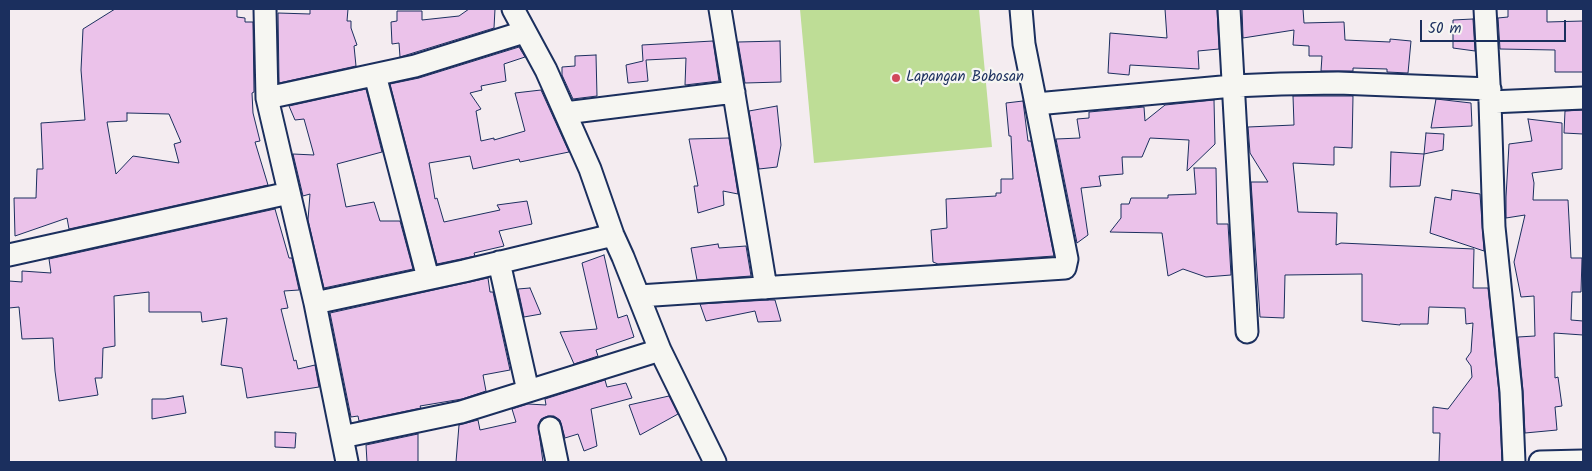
<!DOCTYPE html>
<html>
<head>
<meta charset="utf-8">
<style>
	body { margin:0 }
	#map { position:relative; width:1592px; height:471px; overflow:hidden; background:#f4ecf0; font-family:Kalam,sans-serif }
	canvas { display:block }
	.frame { position:absolute; inset:0; border:10px solid #1b2f5e; pointer-events:none }
	.scale { position:absolute; left:1420px; top:20px; width:146px; height:22px; box-sizing:border-box; border:2px solid #1b2f5e; border-top:0; padding-left:6px; font-size:15px; line-height:18px; white-space:nowrap; color:#1b2f5e; -webkit-text-stroke:4px #f6f6f2; paint-order:stroke }
</style>
</head>
<body>
<div id="map">
<canvas width="1592" height="471"></canvas>
<div class="frame"></div>
<div class="scale">50 m</div>
</div>
<script>
const ctx = document.querySelector('canvas').getContext('2d');
ctx.lineJoin = 'round';
function fillPath(path, color) {
  ctx.fillStyle = color;
  ctx.fill(path, 'evenodd');
}
function poly(rows) {
  const path = new Path2D();
  for (const r of rows) {
    path.moveTo(r[0], r[1]);
    for (let i = 2; i < r.length; i += 2) path.lineTo(r[i], r[i + 1]);
  }
  return path;
}
function strokePath(path, color, width, dash) {
  ctx.strokeStyle = color;
  ctx.lineWidth = width;
  ctx.lineCap = dash ? 'butt' : 'round';
  ctx.setLineDash(dash || []);
  ctx.stroke(path);
}
function drawText(font, color, halo, rows, align = 'center') {
  ctx.font = font + ' Kalam,sans-serif';
  ctx.lineWidth = 4.5;
  ctx.setLineDash([]);
  ctx.textBaseline = 'middle';
  ctx.strokeStyle = halo;
  ctx.fillStyle = color;
  for (const [text, x, y, turn = 0] of rows) {
    ctx.save();
    ctx.translate(x, y);
    ctx.rotate((+turn || 0) * Math.PI / 180);
    ctx.textAlign = isNaN(turn) ? turn : align;
    if (halo) ctx.strokeText(text, 0, 0);
    ctx.fillText(text, 0, 0);
    ctx.restore();
  }
}
fillPath(poly([
	[800,9,979,9,992,147,814,163]
]), '#bedd96');
const building = poly([
	[115,9,237,9,237,17,245,18,245,22,253,22,254,92,252,93,253,113,260,141,255,142,268,185,69,229,67,218,15,236,14,198,36,198,37,169,43,169,41,123,85,120,81,70,83,29,115,9],
	[127,113,169,114,181,142,174,144,179,163,133,156,116,174,107,122,127,121,127,113],
	[310,9,348,9,347,21,351,21,351,28,357,45,354,46,356,66,279,83,278,13,310,14,310,9],
	[469,9,495,9,494,28,400,57,399,43,392,44,391,22,397,21,397,11,422,11,422,20,459,16,469,9],
	[1165,9,1217,9,1219,49,1198,51,1199,69,1130,65,1129,75,1108,73,1110,33,1167,38,1165,9],
	[1242,9,1303,9,1304,23,1344,22,1345,40,1390,42,1390,39,1411,41,1408,73,1387,72,1387,69,1353,68,1353,71,1321,71,1322,56,1309,56,1309,46,1293,45,1294,30,1243,38,1242,9],
	[1508,9,1547,9,1547,22,1583,21,1583,72,1555,72,1555,50,1500,49,1498,18,1508,17,1508,9],
	[1473,19,1475,51,1453,48,1453,20,1473,19],
	[713,41,719,81,685,85,686,58,646,60,648,81,628,83,626,65,643,61,642,45,713,41],
	[780,41,781,82,745,83,738,42,780,41],
	[519,47,525,57,504,64,506,81,481,86,482,90,470,93,481,109,476,111,481,141,494,138,494,140,525,131,515,93,541,90,569,152,520,162,519,159,473,169,470,156,429,163,435,199,437,198,444,222,500,210,497,205,527,201,532,224,499,231,504,246,474,253,475,256,437,264,390,84,419,78,519,47],
	[596,55,597,96,573,99,562,75,562,67,575,66,575,56,596,55],
	[366,89,382,152,337,164,346,207,374,202,380,221,400,221,413,269,324,288,308,220,310,194,303,196,293,154,314,155,304,119,295,120,289,106,366,89],
	[1293,96,1353,96,1352,148,1334,147,1334,165,1293,163,1298,212,1337,213,1336,245,1341,243,1474,249,1473,288,1488,288,1499,393,1502,462,1439,462,1440,433,1433,433,1433,407,1448,409,1472,377,1471,366,1466,359,1471,352,1473,323,1466,324,1465,308,1429,307,1428,324,1400,324,1400,325,1362,321,1362,274,1285,275,1284,318,1260,317,1251,182,1268,182,1250,153,1248,127,1294,125,1293,96],
	[1436,99,1471,103,1472,126,1431,128,1436,99],
	[1214,100,1215,144,1187,171,1189,140,1150,138,1142,157,1122,157,1123,174,1099,176,1101,186,1081,188,1088,235,1077,243,1056,139,1080,138,1077,119,1089,118,1089,112,1144,107,1145,121,1165,105,1214,100],
	[1023,101,1028,141,1031,141,1054,256,938,264,933,262,931,230,947,228,946,199,996,196,996,193,1001,193,1001,179,1013,179,1011,136,1009,136,1006,103,1023,101],
	[777,106,781,145,777,167,759,169,749,111,777,106],
	[1583,110,1583,134,1564,133,1565,111,1583,110],
	[1528,119,1562,123,1562,169,1532,173,1534,183,1533,200,1568,200,1571,258,1582,258,1581,292,1572,292,1571,320,1583,321,1583,335,1554,333,1555,378,1558,377,1562,406,1555,407,1557,430,1525,433,1523,391,1518,337,1535,336,1534,296,1521,297,1514,262,1525,215,1506,218,1506,197,1509,144,1532,141,1528,119],
	[1426,133,1444,134,1443,150,1424,154,1426,133],
	[729,138,738,194,723,191,724,205,698,213,694,186,698,186,689,139,729,138],
	[1391,152,1424,154,1420,186,1390,187,1391,152],
	[1194,168,1216,168,1217,224,1228,224,1231,275,1206,277,1183,269,1168,276,1162,233,1110,232,1121,218,1121,204,1129,204,1131,198,1168,198,1168,195,1196,194,1194,168],
	[1452,190,1480,194,1484,251,1430,233,1435,197,1451,200,1452,190],
	[275,209,289,258,292,258,299,290,284,291,288,308,281,309,294,361,296,360,298,369,315,365,319,387,247,398,242,368,221,365,227,318,202,322,201,312,149,312,149,292,114,296,115,346,103,348,102,378,95,378,98,395,59,401,55,371,53,338,22,339,19,307,9,308,9,281,22,282,22,271,51,273,49,259,275,209],
	[718,244,719,248,746,246,751,276,697,280,691,248,718,244],
	[604,255,618,318,627,315,634,337,596,350,598,356,574,364,560,332,597,329,582,263,604,255],
	[488,278,490,292,493,292,510,370,483,375,486,391,462,399,420,406,421,408,359,421,358,416,351,417,330,313,488,278],
	[530,288,541,314,524,317,518,289,530,288],
	[768,300,775,300,781,321,758,322,755,311,706,321,700,304,768,300],
	[605,380,607,387,626,383,632,398,591,409,597,446,584,451,578,434,565,438,560,420,554,416,548,416,541,419,538,425,543,462,456,462,459,425,478,420,480,430,516,422,512,409,528,404,546,405,545,399,605,380],
	[183,396,186,413,152,419,152,399,165,399,183,396],
	[669,396,678,414,640,435,629,405,669,396],
	[275,432,296,433,295,448,275,447,275,432],
	[418,434,418,462,367,462,366,445,418,434]
]);
fillPath(building, '#ebc2ea');
strokePath(building, '#1b2f5e', 1);
const minor = poly([
	[265,9,267,98,315,303,347,462],
	[513,9,546,70,590,169,613,235,623,257,660,350,715,462],
	[720,9,766,288],
	[1229,9,1247,332],
	[1485,9,1490,102,1494,227,1511,392,1514,462],
	[375,75,428,278],
	[267,98,415,66,524,32],
	[1490,102,1583,98],
	[1036,104,1233,86,1281,84,1338,83,1490,89],
	[565,113,734,92],
	[9,255,289,193],
	[499,262,528,391],
	[639,296,1065,268,1067,259,1024,44,1021,9],
	[315,303,464,271,613,235],
	[550,428,557,462],
	[342,437,461,412,660,350],
	[1540,462,1583,461]
]);
strokePath(minor, '#1b2f5e', 25);
strokePath(minor, '#f6f6f2', 21);
for (const [x, y, r, color] of [
	[896,78,5,"#d1495b"]
]) {
  const dot = new Path2D();
  dot.arc(x, y, r, 0, 2 * Math.PI);
  ctx.fillStyle = color;
  ctx.fill(dot);
  strokePath(dot, '#f6f6f2', 2);
}
drawText('15px', '#1b2f5e', '#f6f6f2', [
	["Lapangan Bobosan",906,78]
], 'left');
</script>
</body>
</html>
